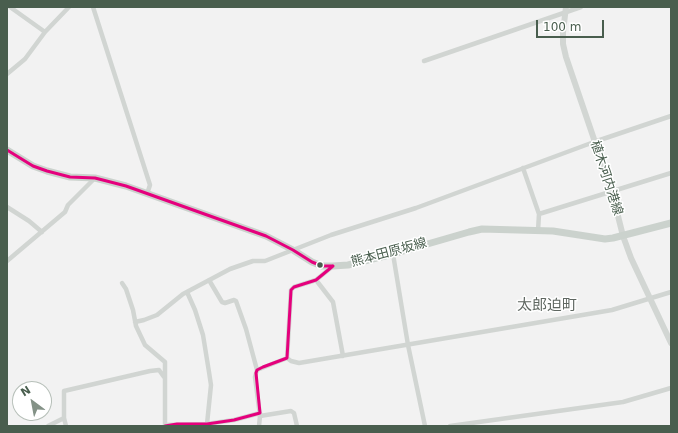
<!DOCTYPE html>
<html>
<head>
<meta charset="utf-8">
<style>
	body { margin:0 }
	#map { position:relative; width:678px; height:433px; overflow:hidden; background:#f2f2f2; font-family:"DejaVu Sans",sans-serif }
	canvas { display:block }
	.frame { position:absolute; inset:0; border:8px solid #495e4e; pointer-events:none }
	.north { position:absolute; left:12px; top:381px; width:40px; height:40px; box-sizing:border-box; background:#fff; border:1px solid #b6bfb8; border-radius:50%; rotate:328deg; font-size:11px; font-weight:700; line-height:16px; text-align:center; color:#495e4e }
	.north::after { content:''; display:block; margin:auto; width:14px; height:18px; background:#849287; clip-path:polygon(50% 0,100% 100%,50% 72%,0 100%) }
	.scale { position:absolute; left:536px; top:20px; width:68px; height:18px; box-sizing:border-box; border:2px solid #495e4e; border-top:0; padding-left:5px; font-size:12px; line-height:14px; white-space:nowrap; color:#495e4e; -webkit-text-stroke:3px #fff; paint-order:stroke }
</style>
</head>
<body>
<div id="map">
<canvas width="678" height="433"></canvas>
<div class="frame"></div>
<div class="north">N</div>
<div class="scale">100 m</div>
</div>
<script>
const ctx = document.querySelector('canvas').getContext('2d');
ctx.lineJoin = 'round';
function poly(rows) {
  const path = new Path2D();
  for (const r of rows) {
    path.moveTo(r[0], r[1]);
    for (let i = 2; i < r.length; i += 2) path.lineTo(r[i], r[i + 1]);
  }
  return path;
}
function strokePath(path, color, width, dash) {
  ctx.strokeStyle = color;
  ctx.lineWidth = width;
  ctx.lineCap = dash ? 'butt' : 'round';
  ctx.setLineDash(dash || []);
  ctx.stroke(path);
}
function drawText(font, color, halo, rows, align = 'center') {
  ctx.font = font + ' "DejaVu Sans","Noto Sans JP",sans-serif';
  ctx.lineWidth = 3;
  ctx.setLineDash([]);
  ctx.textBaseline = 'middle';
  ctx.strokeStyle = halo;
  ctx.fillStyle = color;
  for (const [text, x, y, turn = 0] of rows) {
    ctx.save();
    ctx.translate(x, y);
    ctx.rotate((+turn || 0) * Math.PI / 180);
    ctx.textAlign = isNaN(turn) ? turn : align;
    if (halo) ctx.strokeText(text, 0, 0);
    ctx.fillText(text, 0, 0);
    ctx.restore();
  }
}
strokePath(poly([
	[10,7,45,32],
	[93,7,150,185,147,194],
	[424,61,581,7],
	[7,74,25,59,45,32,69,7],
	[523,168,539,214,538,231],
	[7,207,29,221,42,232],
	[539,214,671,173],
	[393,254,408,345,425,426],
	[7,261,65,212,68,205,95,178],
	[209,280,222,302,225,303,234,300,236,301,246,329,257,370,255,377,260,416,259,426],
	[316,280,333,302,343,356],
	[122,283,126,289,133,310,136,326,145,345,165,362,165,426],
	[187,292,195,310,203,335,209,372,211,385,207,424],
	[135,322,144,320,157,315,183,294,230,269,253,261,265,261,331,235,416,208,594,142,671,116],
	[287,358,291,361,299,363,612,310,671,292],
	[287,358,291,290,294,287,316,280,333,266],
	[257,370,287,358],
	[260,416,291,411,294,413,297,426],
	[165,425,207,424,234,420,260,413],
	[48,426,64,418],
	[66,426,64,418,64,391,150,371,159,370,164,377],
	[450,426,623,402,671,388]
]), '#d1d5d2', 4.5);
strokePath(poly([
	[566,7,563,32,563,44,566,57,612,192,623,236,631,258,671,343]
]), '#d2d6d3', 6);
strokePath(poly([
	[7,150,33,166,47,171,70,177,95,178,126,186,266,236,293,250,312,262,322,266,333,266,348,265,393,254,469,232,482,229,553,231,605,239,613,238,671,223]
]), '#cbd2cd', 7);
strokePath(poly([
	[7,150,33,166,47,171,70,177,95,178,126,186,266,236,293,250,312,262,322,266,333,266],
	[165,426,177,424,207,424,234,420,260,413,256,373,257,370,263,367,287,358,291,290,294,287,316,280,333,266]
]), '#e5007d', 3);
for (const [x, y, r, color] of [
	[320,265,3.5,"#495e4e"]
]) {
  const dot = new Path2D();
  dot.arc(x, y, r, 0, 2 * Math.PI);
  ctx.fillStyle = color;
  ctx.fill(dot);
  strokePath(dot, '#fff', 1.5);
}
drawText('13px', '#495e4e', '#fff', [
	["植木河内港線",606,178,72],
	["熊本田原坂線",389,253,-15]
]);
drawText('15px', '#5e6660', '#fff', [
	["太郎迫町",547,306]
]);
</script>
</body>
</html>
